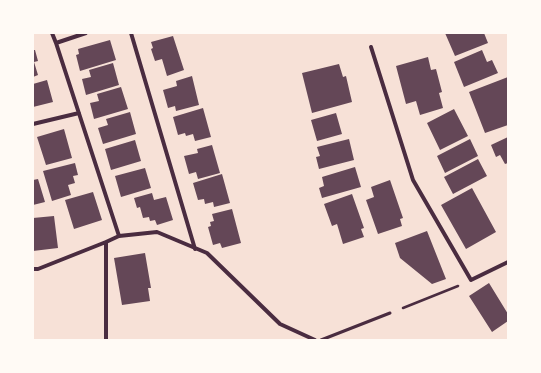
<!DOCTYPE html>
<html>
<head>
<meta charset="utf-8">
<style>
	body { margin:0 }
	#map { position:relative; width:541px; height:373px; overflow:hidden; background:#f7e1d7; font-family:"Space Grotesk",sans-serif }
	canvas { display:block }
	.frame { position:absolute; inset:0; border:34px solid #fffaf5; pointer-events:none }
</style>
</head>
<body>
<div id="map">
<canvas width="541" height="373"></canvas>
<div class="frame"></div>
</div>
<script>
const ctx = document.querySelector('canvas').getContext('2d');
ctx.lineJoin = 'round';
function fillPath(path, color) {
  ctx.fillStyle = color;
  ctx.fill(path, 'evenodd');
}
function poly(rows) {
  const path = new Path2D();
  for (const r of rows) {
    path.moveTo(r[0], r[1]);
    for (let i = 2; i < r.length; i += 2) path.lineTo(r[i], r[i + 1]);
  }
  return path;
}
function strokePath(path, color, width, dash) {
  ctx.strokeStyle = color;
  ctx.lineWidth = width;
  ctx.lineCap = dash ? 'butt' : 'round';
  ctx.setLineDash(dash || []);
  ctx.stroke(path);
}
fillPath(poly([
	[445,33,484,33,488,43,455,56],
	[173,36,184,70,167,76,162,59,155,61,151,49,153,48,151,42],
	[110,40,116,60,80,71,76,55,79,54,78,49],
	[33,50,35,50,38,61,34,62,38,75,33,77],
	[482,50,487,62,492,60,498,73,464,87,454,62],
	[428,57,431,70,436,69,442,92,439,93,443,108,420,115,416,101,406,104,396,66],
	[113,63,119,85,86,95,82,79,91,77,89,70],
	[339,64,343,77,346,76,352,102,312,113,302,73],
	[192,76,199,105,176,111,175,106,168,108,163,90,177,86,176,81],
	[508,77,508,125,485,133,469,92],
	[47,80,53,102,33,107,33,84],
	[121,87,128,109,94,119,90,103,99,101,97,94],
	[203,108,211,137,195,141,193,134,186,136,185,133,178,135,173,117],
	[454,109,468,136,440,150,427,123],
	[130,112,136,134,103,144,98,128,108,125,106,119],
	[336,113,342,134,317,141,311,120],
	[64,129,72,158,46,165,37,137],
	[508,137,508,163,505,164,500,155,496,157,491,145],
	[349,139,354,160,319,169,316,157,320,156,317,147],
	[470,139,478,156,445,173,437,156],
	[135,140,141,161,111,170,105,149],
	[212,145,220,173,198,179,196,172,189,174,184,156,198,153,197,149],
	[478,159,487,176,453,194,444,177],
	[75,163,78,175,73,176,75,183,68,185,71,195,52,201,43,171],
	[355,167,361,187,322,198,319,188,324,186,322,177],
	[145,168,151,188,121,197,115,176],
	[222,174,230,203,214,207,213,202,205,204,204,199,198,200,193,183],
	[38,179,45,202,33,205,33,180],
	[390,180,403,218,400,219,402,226,378,234,366,200,374,197,371,187],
	[472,188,496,232,466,249,441,205],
	[93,192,102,220,74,229,65,200],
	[152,193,154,200,166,197,173,220,157,225,155,220,150,221,149,217,143,218,140,207,137,208,134,198],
	[352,194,364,228,361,229,364,237,343,244,337,224,332,226,324,204],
	[232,209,241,243,222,248,220,243,213,245,208,227,211,226,210,222,214,221,212,214],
	[54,216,58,248,33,251,33,218],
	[427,231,446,279,432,284,400,258,395,243],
	[145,253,151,288,148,288,150,301,122,305,114,258],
	[489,283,508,314,508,321,492,332,469,296]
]), '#644757');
strokePath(poly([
	[403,308,458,286]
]), '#4a2c40', 2.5);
strokePath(poly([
	[321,340,390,313]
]), '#4a2c40', 3);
strokePath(poly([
	[52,33,56,43,119,236],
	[131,33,195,249],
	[56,43,86,33],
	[371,47,413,180,471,280,508,262],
	[33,124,79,113],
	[33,269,38,269,106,242],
	[106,340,106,242,119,236,157,232,207,253,280,324,315,340]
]), '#4a2c40', 4);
</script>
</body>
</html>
